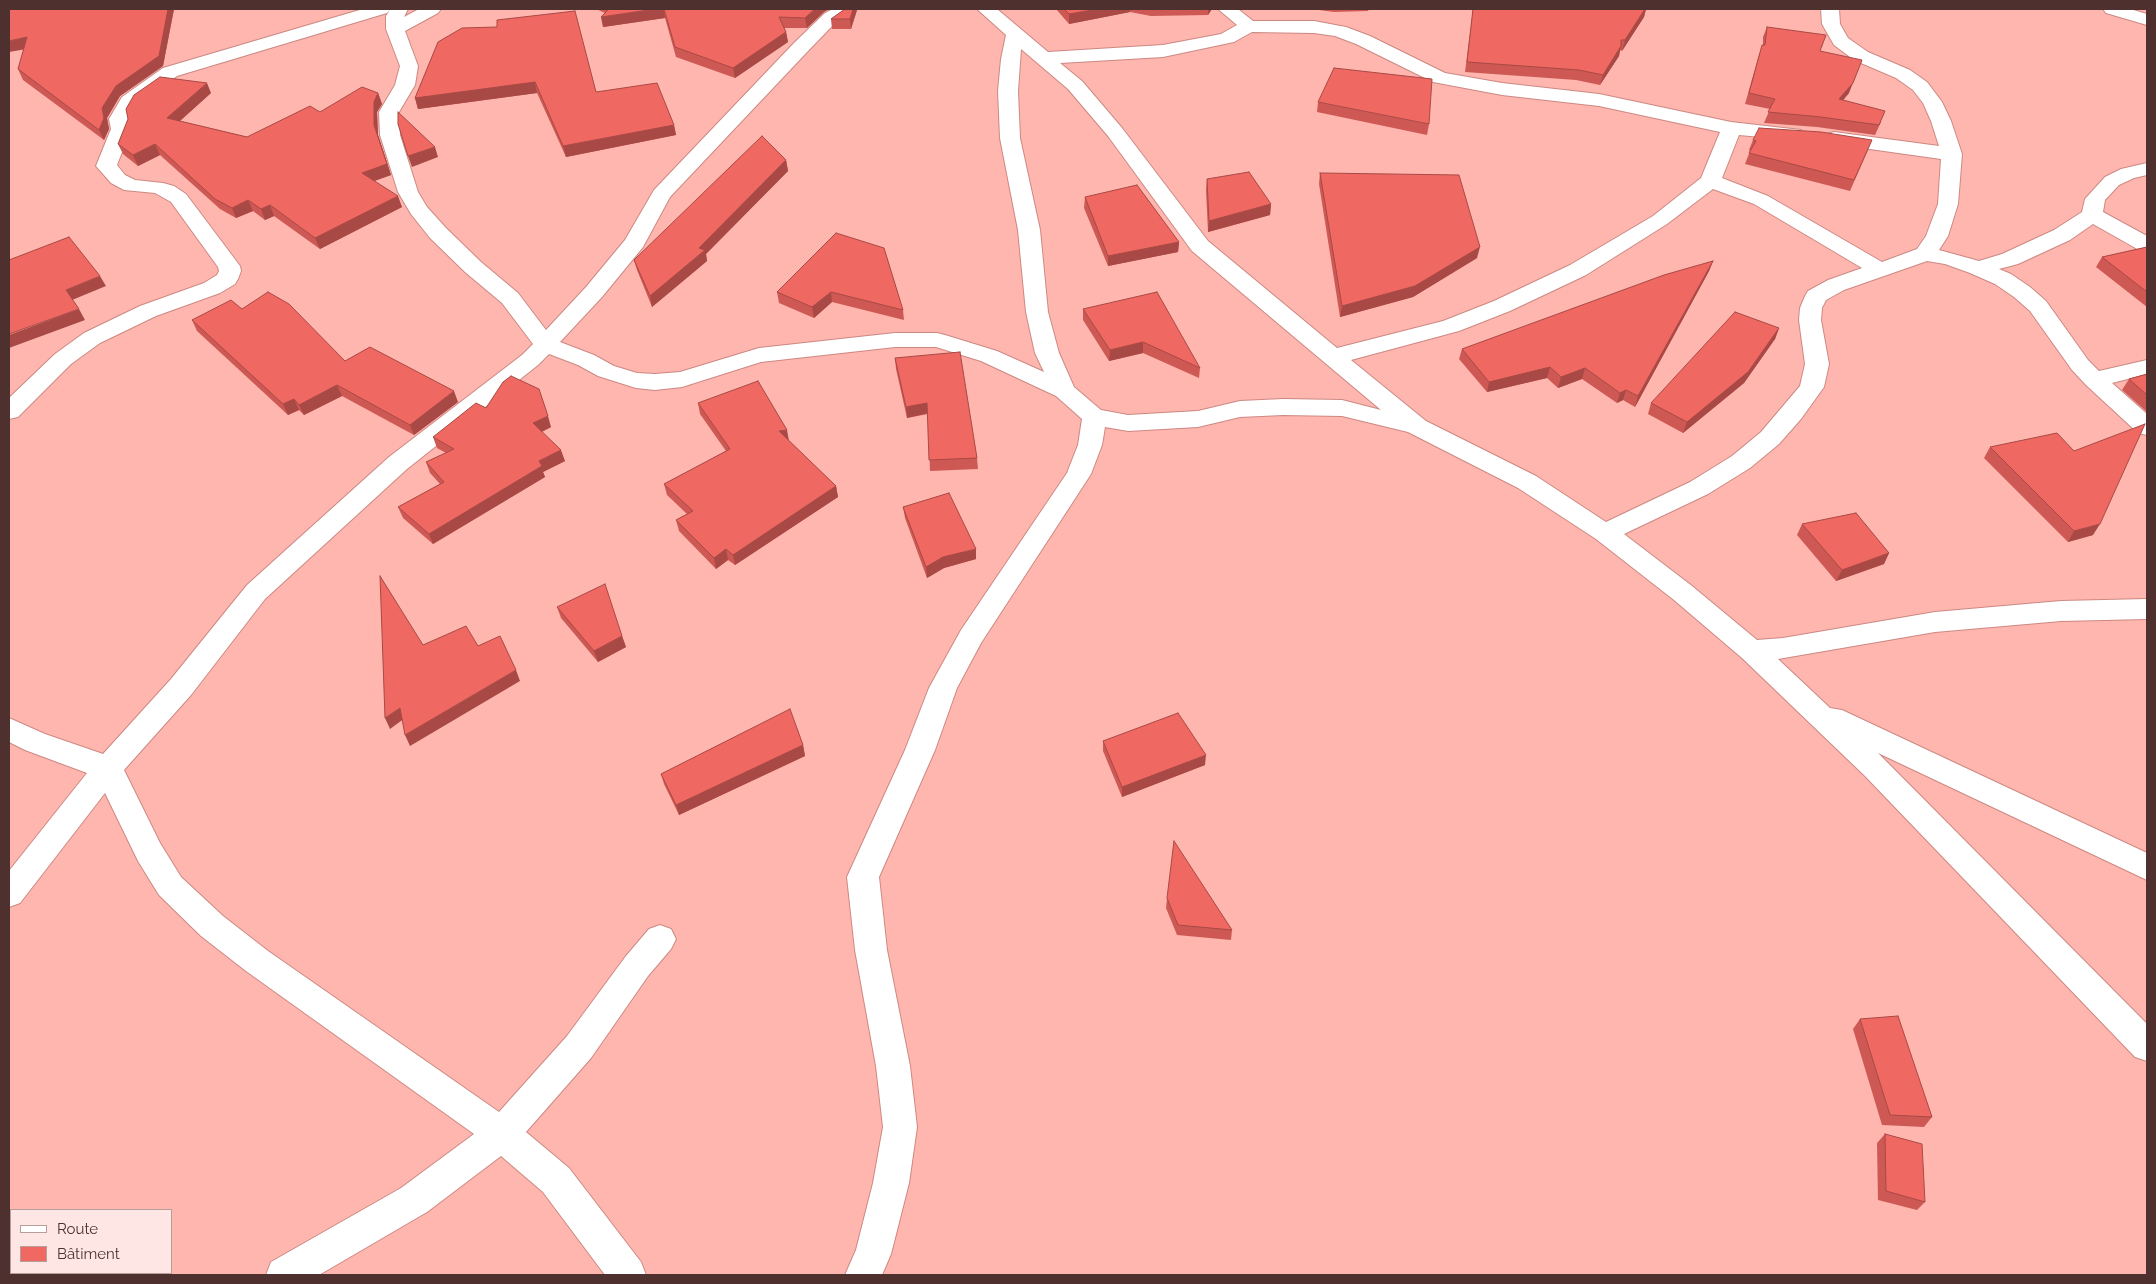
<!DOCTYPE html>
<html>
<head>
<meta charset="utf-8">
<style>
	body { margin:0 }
	#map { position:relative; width:2156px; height:1284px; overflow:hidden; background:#feb6af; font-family:Raleway,sans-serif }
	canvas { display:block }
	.frame { position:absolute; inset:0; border:10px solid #4e312f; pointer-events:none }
	.legend { position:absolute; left:10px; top:1209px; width:162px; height:65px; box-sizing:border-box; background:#fde6e3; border:1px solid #b79e9b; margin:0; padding:6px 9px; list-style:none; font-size:15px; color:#4e312f }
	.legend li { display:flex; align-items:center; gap:10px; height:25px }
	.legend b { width:25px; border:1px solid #b79e9b }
</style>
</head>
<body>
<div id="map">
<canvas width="2156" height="1284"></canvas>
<div class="frame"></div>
<ul class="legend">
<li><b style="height:6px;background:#fff"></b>Route</li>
<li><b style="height:14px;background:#f06862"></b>Bâtiment</li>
</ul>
</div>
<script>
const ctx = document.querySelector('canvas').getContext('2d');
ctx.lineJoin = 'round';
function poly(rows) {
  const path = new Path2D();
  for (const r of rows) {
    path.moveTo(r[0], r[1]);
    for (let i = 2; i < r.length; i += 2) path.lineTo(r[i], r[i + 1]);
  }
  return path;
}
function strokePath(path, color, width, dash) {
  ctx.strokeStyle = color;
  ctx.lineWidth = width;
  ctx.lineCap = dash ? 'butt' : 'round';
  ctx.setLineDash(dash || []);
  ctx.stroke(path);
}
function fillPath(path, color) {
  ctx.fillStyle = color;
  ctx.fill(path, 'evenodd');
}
const minor = poly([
	[363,9,408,9,404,17,419,9,441,9,438,13,405,31,418,66,415,85,399,112,400,135,418,192,427,207,446,228,481,262,518,293,546,330,586,287,625,240,654,190,794,43,825,13,833,9,856,9,853,13,837,21,808,51,670,197,643,247,602,297,560,342,594,355,614,366,637,373,655,374,680,372,759,348,895,333,937,333,945,335,997,351,1044,372,1035,353,1026,312,1018,230,1000,138,998,91,1001,59,1006,35,977,9,997,9,1048,52,1163,45,1221,34,1237,25,1218,9,1238,9,1253,21,1314,21,1346,27,1370,36,1445,73,1502,83,1599,94,1731,122,1801,130,1804,134,1801,138,1794,140,1739,135,1722,178,1768,196,1882,262,1917,249,1926,236,1938,204,1941,159,1834,144,1827,142,1824,138,1827,134,1834,132,1939,146,1931,121,1923,103,1913,90,1896,78,1854,60,1834,45,1822,24,1821,9,1839,9,1840,24,1848,38,1868,52,1910,70,1927,82,1942,102,1951,121,1962,154,1958,204,1948,236,1939,250,1979,261,2002,254,2054,230,2082,212,2085,199,2105,177,2121,169,2147,163,2147,175,2134,178,2119,185,2105,200,2103,212,2147,236,2147,251,2139,250,2093,224,2070,240,2018,264,1999,269,2011,274,2030,287,2046,301,2088,360,2099,371,2147,360,2147,374,2112,383,2147,414,2147,435,2138,433,2086,385,2072,370,2030,311,2014,297,1995,284,1970,273,1945,264,1927,261,1844,290,1826,300,1822,308,1821,320,1829,364,1824,387,1801,419,1779,444,1750,468,1708,494,1624,534,1692,586,1757,640,1783,638,1935,612,2061,601,2147,599,2147,619,2061,621,1935,632,1778,659,1830,708,1842,710,2147,853,2147,880,1878,753,2147,1024,2147,1061,2135,1057,1865,776,1742,658,1674,600,1596,539,1518,488,1408,432,1342,416,1283,415,1240,417,1198,427,1128,431,1105,427,1102,445,1091,474,981,643,957,688,935,750,879,877,887,950,910,1066,917,1127,909,1183,891,1254,882,1275,845,1275,856,1250,873,1183,883,1127,876,1066,855,950,847,877,905,750,929,688,961,630,1067,473,1078,445,1082,419,1056,396,981,361,936,347,895,347,761,362,682,387,655,390,636,388,598,376,578,365,549,354,538,365,407,469,265,599,191,695,124,770,160,843,181,877,223,916,268,951,499,1112,567,1036,626,956,649,929,660,925,671,929,676,939,671,949,648,976,591,1058,526,1132,569,1168,641,1262,646,1275,605,1275,543,1192,501,1156,427,1212,319,1275,266,1275,271,1262,401,1188,474,1134,246,971,201,936,159,895,138,861,105,793,20,903,9,907,9,871,87,773,25,750,9,742,9,718,45,734,103,754,171,679,247,585,389,457,522,355,533,344,502,303,465,272,430,238,411,214,398,192,380,135,379,112,395,85,400,66,386,29,386,16,390,10,387,13,177,76,137,104,129,119,131,129,117,165,125,175,135,180,163,183,174,186,186,194,240,266,241,271,238,279,235,284,220,293,156,316,100,343,71,364,18,417,9,419,9,398,55,354,84,333,140,306,204,283,217,275,219,271,218,267,171,202,155,193,124,190,111,183,96,166,111,129,109,119,122,97,163,68,363,9],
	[1252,32,1314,33,1335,36,1356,44,1433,82,1502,95,1599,106,1720,132,1701,178,1653,216,1570,265,1494,301,1443,321,1337,348,1208,241,1122,128,1082,81,1060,63,1163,57,1234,42,1252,32],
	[1021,49,1068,89,1108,136,1192,251,1381,410,1342,400,1283,399,1240,401,1198,411,1128,415,1101,410,1074,387,1059,353,1048,312,1040,230,1020,138,1018,91,1021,49],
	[1713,189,1754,204,1862,268,1828,280,1808,291,1805,296,1800,308,1799,320,1805,364,1800,386,1761,432,1732,456,1690,482,1606,522,1536,476,1426,421,1351,360,1459,331,1510,311,1586,275,1667,224,1713,189],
	[2103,9,2130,9,2147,14,2147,25,2106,13,2103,9]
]);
strokePath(minor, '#cd8882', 2);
fillPath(minor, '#fff');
fillPath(poly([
	[9,9,174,9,163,66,120,96,107,118,109,129,104,140,23,80,18,69,24,49],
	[596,9,607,9,608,10,609,9,829,9,824,12,807,28,784,28,786,32,788,42,735,78,676,57,665,18,603,27,605,13],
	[845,9,857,9,857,10,851,29,832,29,831,19],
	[1056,9,1212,9,1208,15,1151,16,1130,12,1069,24],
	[1311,9,1369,9,1368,11,1334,12],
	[1473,9,1646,9,1644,17,1622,51,1620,50,1619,56,1600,85,1576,80,1465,72],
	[1767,27,1820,51,1849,93,1843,100,1881,122,1875,135,1817,127,1764,123,1770,109,1745,104,1759,55,1763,45,1763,37],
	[438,42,596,92,674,125,676,135,566,157,537,93,418,109,415,98],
	[211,93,180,121,247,137,320,112,378,93,382,104,377,112,378,135,391,175,374,181,402,207,320,249,274,216,265,220,253,211,236,218,220,209,160,155,138,166,123,154,118,144,128,119],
	[1318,102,1429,124,1427,135,1317,112],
	[1753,140,1868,150,1850,191,1745,164,1750,151,1749,150],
	[786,160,788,171,706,254,707,261,652,307,637,270,634,260],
	[1320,173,1477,258,1413,297,1340,317,1319,184],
	[1207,179,1271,204,1270,215,1208,232,1206,190],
	[1085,197,1179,242,1178,252,1108,266,1084,208],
	[2147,247,2147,307,2096,267,2102,257],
	[884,248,903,310,904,320,832,302,814,318,779,303,777,292],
	[1713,261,1709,271,1635,407,1623,400,1617,403,1582,379,1558,388,1547,378,1487,392,1459,359,1462,349],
	[242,309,345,361,458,402,414,435,342,396,304,415,299,410,288,415,197,331,192,320],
	[1083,309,1200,368,1199,378,1143,353,1109,361,1083,320],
	[1779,328,1775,339,1744,383,1683,433,1648,414,1651,403],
	[895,358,977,458,978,469,930,471,928,414,907,418,896,369],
	[2147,374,2147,412,2122,390,2129,379],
	[698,403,789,441,836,486,838,497,735,565,728,560,716,569,679,531,676,520,687,514,667,495,664,484,726,451,700,414],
	[486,408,551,427,542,432,565,461,543,472,545,477,433,544,403,518,398,507,440,484,430,473,426,462,446,453,437,448,433,437],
	[1990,447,2093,535,2068,542,1984,458],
	[903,507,976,559,944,568,927,578,905,518],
	[1802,524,1889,553,1884,564,1836,581,1797,535],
	[557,607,622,636,626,647,598,662,561,618],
	[1103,741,1205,765,1122,797,1103,751],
	[803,745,805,756,679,815,664,784,661,774],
	[1167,898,1232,930,1231,940,1177,935,1166,908],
	[1860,1019,1932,1117,1924,1127,1882,1125,1853,1029],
	[1885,1134,1925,1202,1917,1210,1878,1200,1877,1143]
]), '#ce5954');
fillPath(poly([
	[168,9,174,9,163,66,120,96,107,118,109,129,104,140,99,130,102,108,116,86],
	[656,9,664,9,665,18,603,27,601,17],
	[815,9,829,9,824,12,807,28,805,18],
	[853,9,857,9,857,10,851,29,850,19],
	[1098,9,1130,9,1130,12,1069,24,1069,14],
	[1208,9,1212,9,1208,15],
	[1645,9,1646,9,1644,17,1622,51,1625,40],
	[786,32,788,42,735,78,733,68],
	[27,37,32,48,9,52,9,41],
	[1621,46,1619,56,1600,85,1603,75],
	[1862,60,1849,93,1835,110,1839,99],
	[535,82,537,93,418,109,415,98],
	[207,83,211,93,172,128,167,118],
	[378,93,382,104,377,112,378,135,391,175,366,184,362,173,374,102],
	[674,125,676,135,566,157,563,146],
	[155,144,160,155,138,166,133,155],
	[435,147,438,157,412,167,408,156],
	[786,160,788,171,706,254,707,261,652,307,650,296,699,248],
	[398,196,402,207,320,249,315,238],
	[248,200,253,211,236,218,232,208],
	[1271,204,1270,215,1208,232,1209,221],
	[270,205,274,216,265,220,261,209],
	[1179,242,1178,252,1108,266,1108,256],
	[1480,247,1477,258,1413,297,1340,317,1342,306],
	[1713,261,1709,271,1635,407,1638,396],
	[100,276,106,286,72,300,66,290],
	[831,292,832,302,814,318,812,307],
	[79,309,85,320,9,348,9,335],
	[1779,328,1775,339,1744,383,1683,433,1687,422],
	[1143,342,1143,353,1109,361,1110,350],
	[1550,367,1547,378,1487,392,1489,382],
	[1585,368,1582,379,1558,388,1561,377],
	[337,385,342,396,304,415,299,405],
	[1626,390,1623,400,1617,403,1620,393],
	[454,391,458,402,414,435,410,425],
	[294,399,299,410,288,415,283,404],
	[927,403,928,413,907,418,906,407],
	[548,416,551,427,537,434,533,423],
	[787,430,789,441,779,431],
	[561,450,565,461,543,472,545,477,433,544,429,534,539,461],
	[836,486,838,497,735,565,733,555],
	[2100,524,2093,535,2068,542,2074,531],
	[726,549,728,560,716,569,714,558],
	[976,549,976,559,944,568,927,578,926,567,943,557],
	[1889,553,1884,564,1836,581,1842,570],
	[622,636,626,647,598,662,594,651],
	[516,670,520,681,410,746,405,735],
	[400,708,405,718,390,729,385,718],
	[803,745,805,756,679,815,676,805],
	[1206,755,1205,765,1122,797,1122,787]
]), '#a84945');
const building = poly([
	[9,9,168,9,159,56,116,86,102,108,104,118,99,130,18,69,27,37,9,41,9,9],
	[609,9,656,9,601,17,609,9],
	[664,9,815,9,805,18,779,17,786,32,733,68,675,47,664,9],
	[845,9,853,9,850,19,831,19,845,9],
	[1064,9,1098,9,1069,14,1064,9],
	[1473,9,1645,9,1625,40,1621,40,1621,46,1603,75,1579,70,1467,62,1473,9],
	[575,11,596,92,657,83,674,125,563,146,535,82,415,98,438,42,462,28,497,27,497,20,575,11],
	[1767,27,1826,35,1820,51,1862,60,1853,83,1839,99,1885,111,1879,125,1821,117,1768,112,1775,99,1749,93,1762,45,1765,45,1767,27],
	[1334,68,1432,79,1429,124,1318,102,1334,68],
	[160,77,207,83,167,118,247,137,310,106,320,112,362,87,378,93,374,102,374,125,387,164,362,173,398,196,315,238,270,205,261,209,248,200,232,208,215,199,155,144,133,155,118,144,128,119,126,109,134,95,160,77],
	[398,112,435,147,408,156,398,124,398,112],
	[1759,128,1821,132,1872,140,1854,180,1749,153,1756,141,1753,140,1759,128],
	[762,136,786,160,699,248,705,250,650,296,634,260,762,136],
	[1249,172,1271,204,1209,221,1207,179,1249,172],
	[1320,173,1459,175,1480,247,1415,286,1342,306,1320,173],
	[1137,185,1179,242,1108,256,1085,197,1137,185],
	[836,233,884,248,903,310,831,292,812,307,777,292,836,233],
	[69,237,100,276,66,290,79,309,9,334,9,260,69,237],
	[2147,247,2147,292,2102,257,2147,247],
	[1713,261,1638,396,1626,390,1620,393,1585,368,1561,377,1550,367,1489,382,1462,349,1664,275,1713,261],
	[268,292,289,304,345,361,370,347,454,391,410,425,337,385,299,405,294,399,283,404,192,320,231,300,242,309,268,292],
	[1157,292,1200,368,1143,342,1110,350,1083,309,1157,292],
	[1735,312,1779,328,1748,372,1687,422,1651,403,1735,312],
	[960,352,977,458,929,460,927,403,906,407,895,358,960,352],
	[2147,374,2147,395,2129,379,2147,374],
	[511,376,539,389,548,416,533,423,561,450,539,461,542,466,429,534,398,507,444,482,426,462,454,449,433,437,476,403,486,408,503,382,511,376],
	[758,381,787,430,779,431,836,486,733,555,726,549,714,558,676,520,693,511,664,484,730,449,698,403,758,381],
	[2145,424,2100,524,2074,531,1990,447,2057,433,2074,451,2145,424],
	[949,493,976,549,943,557,926,567,903,507,949,493],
	[1856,513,1889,553,1842,570,1802,524,1856,513],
	[380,576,423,645,466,626,478,646,500,636,516,670,405,735,400,708,385,718,380,576],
	[605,584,622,636,594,651,557,607,605,584],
	[790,709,803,745,676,805,661,774,790,709],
	[1178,713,1206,755,1122,787,1103,741,1178,713],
	[1174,841,1232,930,1178,925,1167,898,1174,841],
	[1898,1016,1932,1117,1890,1115,1860,1019,1898,1016],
	[1885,1134,1922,1144,1925,1202,1886,1191,1885,1134]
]);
fillPath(building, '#f06862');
strokePath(building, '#a84945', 1);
</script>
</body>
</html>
